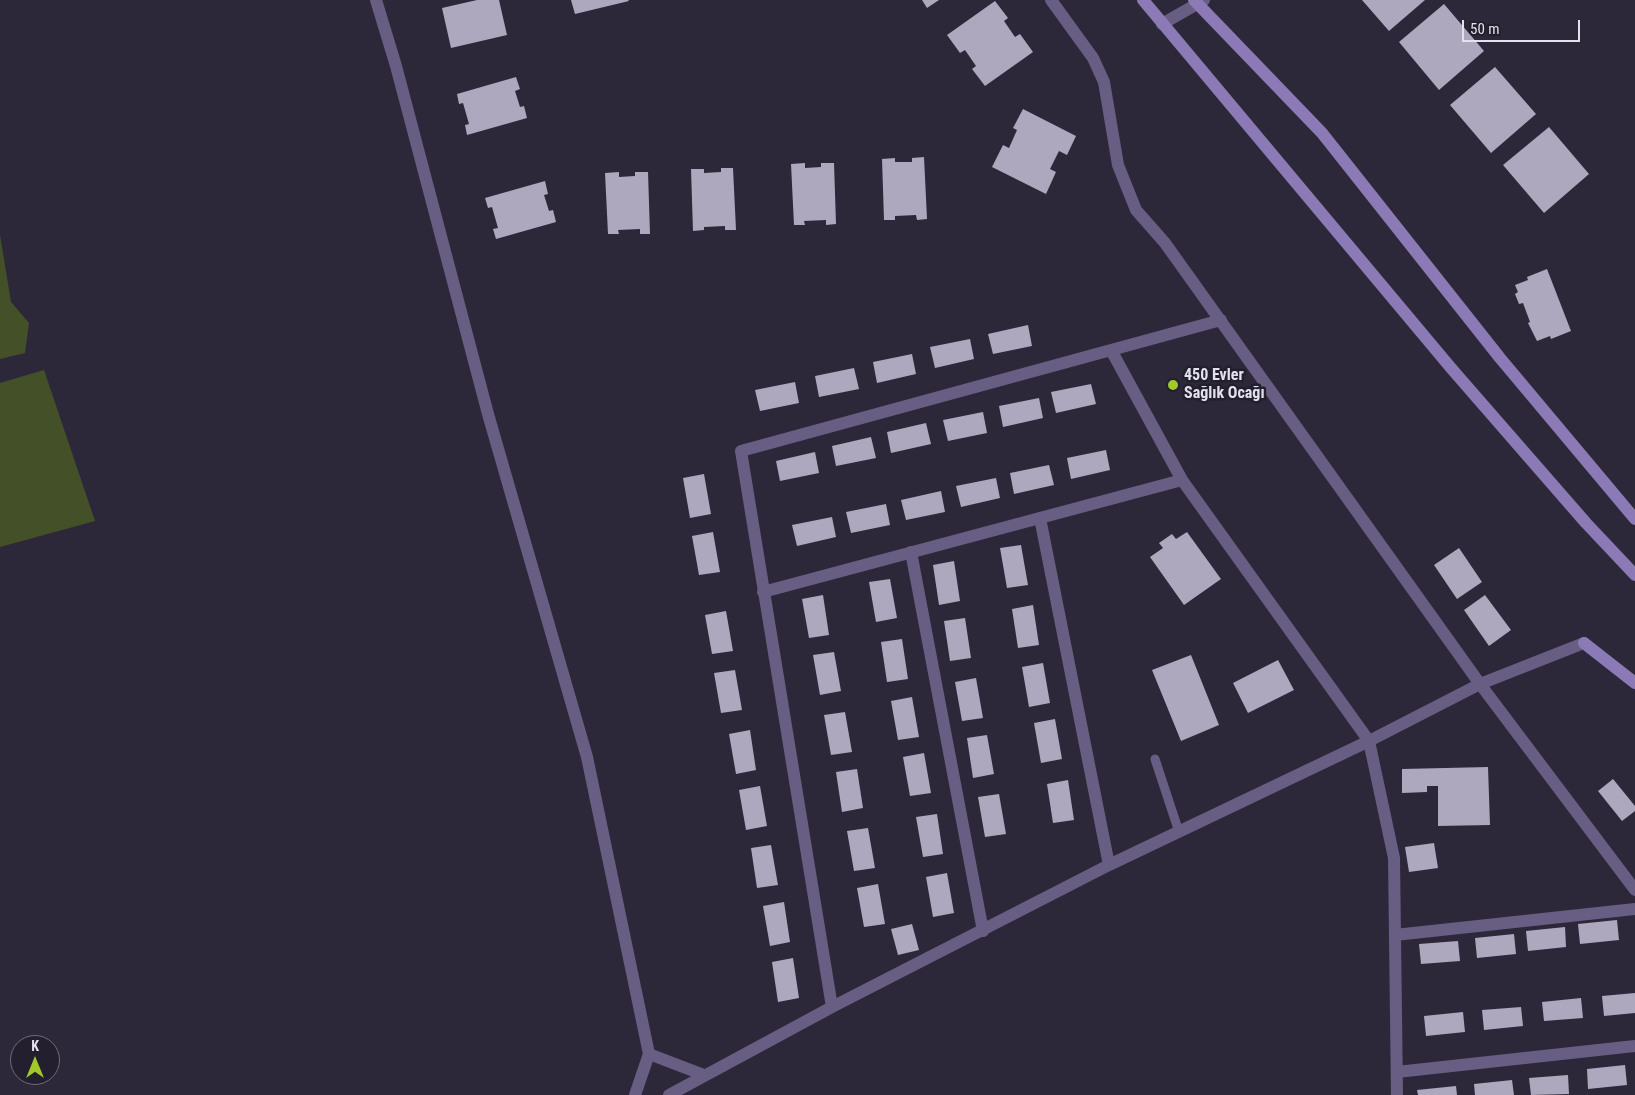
<!DOCTYPE html>
<html>
<head>
<meta charset="utf-8">
<style>
	body { margin:0 }
	#map { position:relative; width:1635px; height:1095px; overflow:hidden; background:#2d2839; font-family:"Roboto Condensed",sans-serif }
	canvas { display:block }
	.north { position:absolute; left:10px; top:1035px; width:50px; height:50px; box-sizing:border-box; background:#231f2f; border:1px solid #706d7b; border-radius:50%; rotate:0deg; font-size:14px; font-weight:700; line-height:20px; text-align:center; color:#e3e1ec }
	.north::after { content:''; display:block; margin:auto; width:18px; height:22px; background:#a1c92a; clip-path:polygon(50% 0,100% 100%,50% 72%,0 100%) }
	.scale { position:absolute; left:1462px; top:20px; width:118px; height:22px; box-sizing:border-box; border:2px solid #e3e1ec; border-top:0; padding-left:6px; font-size:15px; line-height:18px; white-space:nowrap; color:#e3e1ec; -webkit-text-stroke:4px #231f2f; paint-order:stroke }
</style>
</head>
<body>
<div id="map">
<canvas width="1635" height="1095"></canvas>
<div class="north">K</div>
<div class="scale">50 m</div>
</div>
<script>
const ctx = document.querySelector('canvas').getContext('2d');
ctx.lineJoin = 'round';
function fillPath(path, color) {
  ctx.fillStyle = color;
  ctx.fill(path, 'evenodd');
}
function poly(rows) {
  const path = new Path2D();
  for (const r of rows) {
    path.moveTo(r[0], r[1]);
    for (let i = 2; i < r.length; i += 2) path.lineTo(r[i], r[i + 1]);
  }
  return path;
}
function strokePath(path, color, width, dash) {
  ctx.strokeStyle = color;
  ctx.lineWidth = width;
  ctx.lineCap = dash ? 'butt' : 'round';
  ctx.setLineDash(dash || []);
  ctx.stroke(path);
}
function drawText(font, color, halo, rows, align = 'center') {
  ctx.font = font + ' "Roboto Condensed",sans-serif';
  ctx.lineWidth = 5;
  ctx.setLineDash([]);
  ctx.textBaseline = 'middle';
  ctx.strokeStyle = halo;
  ctx.fillStyle = color;
  for (const [text, x, y, turn = 0] of rows) {
    ctx.save();
    ctx.translate(x, y);
    ctx.rotate((+turn || 0) * Math.PI / 180);
    ctx.textAlign = isNaN(turn) ? turn : align;
    if (halo) ctx.strokeText(text, 0, 0);
    ctx.fillText(text, 0, 0);
    ctx.restore();
  }
}
fillPath(poly([
	[0,235,11,302,29,323,25,353,0,359],
	[44,370,95,521,0,547,0,383]
]), '#445128');
fillPath(poly([
	[477,0,499,0,507,35,451,48,442,8],
	[571,0,628,0,629,1,575,14],
	[922,0,939,0,927,8],
	[1362,0,1425,0,1389,31],
	[995,1,1008,18,1004,21,1015,37,1020,34,1033,52,985,86,972,69,976,66,965,50,960,53,947,35],
	[1444,4,1484,51,1439,90,1399,42],
	[1495,67,1536,114,1491,153,1450,105],
	[516,77,520,89,515,91,520,107,524,106,527,118,467,135,465,125,469,124,463,103,459,104,457,94],
	[1023,109,1076,136,1067,155,1059,151,1050,169,1056,172,1046,194,992,167,1003,145,1009,148,1017,130,1013,128],
	[1549,127,1589,174,1544,213,1503,165],
	[924,157,927,219,917,220,916,215,895,216,895,220,884,220,882,159,895,158,895,162,912,162,912,158],
	[805,163,805,168,821,167,821,163,834,163,836,224,826,225,826,220,804,221,805,225,794,225,791,164],
	[721,168,733,168,736,230,725,230,725,226,704,227,704,230,693,231,691,169,704,169,704,173,721,172],
	[619,172,619,177,635,176,635,172,648,172,650,234,640,234,640,229,618,230,619,234,608,234,605,173],
	[545,181,548,194,544,195,549,211,553,210,556,222,496,239,493,229,498,228,492,207,488,208,485,198],
	[1547,269,1571,331,1551,339,1550,336,1537,341,1528,323,1530,322,1523,303,1519,304,1515,294,1518,292,1515,285,1528,280,1527,277],
	[1028,325,1032,346,993,354,988,334],
	[970,339,974,359,935,368,930,347],
	[912,354,916,374,877,383,873,362],
	[854,368,859,389,819,397,815,376],
	[795,382,799,403,760,411,755,390],
	[1091,384,1096,404,1056,413,1051,392],
	[1039,398,1043,418,1003,427,999,406],
	[983,412,987,433,948,441,943,420],
	[926,423,931,444,891,453,887,432],
	[871,437,876,458,836,466,832,446],
	[1106,450,1110,470,1071,479,1067,458],
	[815,452,819,473,780,481,776,461],
	[1049,465,1054,485,1014,494,1010,473],
	[704,474,711,514,690,518,683,478],
	[996,478,1000,498,961,507,956,486],
	[941,491,945,512,906,520,901,500],
	[886,504,890,525,851,533,846,512],
	[832,517,836,537,797,546,792,525],
	[713,532,720,572,699,575,692,536],
	[1187,532,1221,579,1184,605,1150,557,1163,548,1159,543,1172,534,1176,539],
	[1021,545,1028,585,1007,588,1000,548],
	[1459,548,1482,582,1457,599,1434,565],
	[954,561,960,601,939,605,933,565],
	[890,579,897,618,876,622,869,582],
	[823,595,829,635,809,638,802,599],
	[1485,595,1511,630,1489,646,1464,610],
	[1033,605,1039,645,1018,648,1012,609],
	[726,611,733,651,712,654,705,615],
	[965,618,971,658,950,661,944,621],
	[902,639,908,679,887,682,881,642],
	[834,652,841,691,820,695,813,655],
	[1191,655,1219,725,1181,741,1152,670],
	[1278,660,1294,690,1248,713,1233,683],
	[1043,663,1050,703,1029,707,1022,667],
	[735,670,742,710,721,713,714,673],
	[976,678,983,718,962,721,955,682],
	[912,697,919,737,898,740,891,701],
	[845,712,852,752,831,755,824,715],
	[1055,719,1062,759,1041,763,1034,723],
	[750,730,756,770,736,774,729,734],
	[987,735,994,774,973,778,967,738],
	[924,753,931,793,910,796,903,757],
	[1488,767,1490,825,1438,826,1438,786,1427,786,1427,792,1402,793,1402,769],
	[857,769,863,808,842,812,836,772],
	[1613,779,1635,806,1635,811,1622,821,1598,791],
	[1068,780,1074,820,1053,823,1047,784],
	[760,786,767,826,746,830,739,790],
	[999,794,1006,834,985,837,978,797],
	[937,814,943,854,923,857,916,817],
	[868,828,875,868,854,871,847,831],
	[1434,843,1438,868,1409,872,1405,847],
	[771,845,778,885,757,888,751,848],
	[947,873,954,913,933,917,926,877],
	[878,884,885,924,864,927,857,888],
	[784,902,790,942,770,946,763,906],
	[1617,920,1619,940,1580,944,1578,924],
	[912,924,919,950,898,955,891,929],
	[1565,927,1566,947,1528,951,1526,931],
	[1514,934,1516,954,1477,958,1475,938],
	[1458,941,1460,961,1421,964,1419,944],
	[793,958,799,998,778,1002,772,962],
	[1635,993,1635,1013,1604,1016,1602,996],
	[1581,998,1583,1018,1544,1021,1542,1002],
	[1521,1007,1523,1026,1484,1030,1482,1010],
	[1463,1012,1465,1032,1426,1036,1424,1016],
	[1625,1065,1627,1085,1588,1089,1587,1069],
	[1568,1075,1569,1094,1531,1095,1529,1078],
	[1512,1080,1514,1095,1475,1095,1474,1084],
	[1456,1086,1457,1095,1418,1095,1417,1090]
]), '#ada8bd');
strokePath(poly([
	[1155,759,1179,832]
]), '#685e83', 9);
strokePath(poly([
	[376,0,396,66,488,414,587,757,649,1054,635,1095],
	[1051,0,1093,58,1104,82,1118,165,1136,210,1165,243,1480,684,1635,890],
	[1162,24,1204,0],
	[1221,320,741,451,832,1007,1109,865,1369,741,1480,684,1584,643],
	[1111,350,1182,480,1369,741,1394,858,1397,1095],
	[1040,518,1109,865],
	[911,552,983,931],
	[763,592,1182,480],
	[1395,935,1635,909],
	[649,1054,704,1075],
	[1397,1072,1635,1046],
	[669,1095,832,1007]
]), '#685e83', 12);
strokePath(poly([
	[1143,0,1451,368,1586,523,1635,575],
	[1194,0,1322,133,1500,358,1635,519],
	[1584,643,1635,683]
]), '#8b7ab5', 12);
for (const [x, y, r, color] of [
	[1173,385,6,"#a1c92a"]
]) {
  const dot = new Path2D();
  dot.arc(x, y, r, 0, 2 * Math.PI);
  ctx.fillStyle = color;
  ctx.fill(dot);
  strokePath(dot, '#231f2f', 2);
}
drawText('bold 16px', '#e3e1ec', '#231f2f', [
	["450 Evler",1184,376],
	["Sağlık Ocağı",1184,394]
], 'left');
</script>
</body>
</html>
